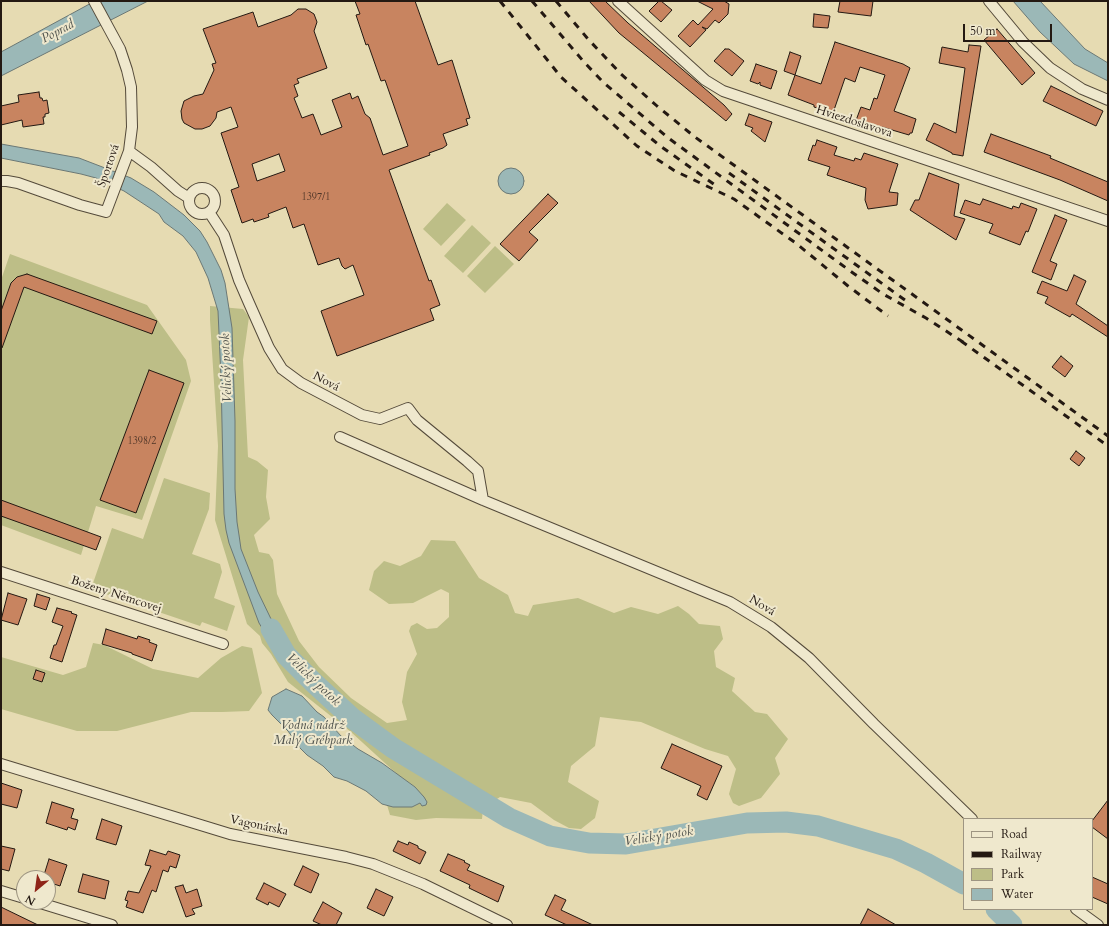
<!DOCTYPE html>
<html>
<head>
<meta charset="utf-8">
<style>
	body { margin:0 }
	#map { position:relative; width:1109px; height:926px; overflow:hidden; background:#e6dbb2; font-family:Cardo,serif }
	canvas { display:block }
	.frame { position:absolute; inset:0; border:2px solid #241912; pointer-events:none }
	.legend { position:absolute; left:963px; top:818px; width:130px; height:92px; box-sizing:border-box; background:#efe8cd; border:1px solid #9e9582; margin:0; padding:5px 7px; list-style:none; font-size:12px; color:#241912 }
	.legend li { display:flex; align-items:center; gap:8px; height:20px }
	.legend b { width:20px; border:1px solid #9e9582 }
	.north { position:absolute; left:16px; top:870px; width:40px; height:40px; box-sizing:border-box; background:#efe8cd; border:1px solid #9e9582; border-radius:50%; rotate:209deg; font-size:11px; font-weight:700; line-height:16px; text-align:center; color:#241912 }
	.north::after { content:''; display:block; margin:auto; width:14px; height:18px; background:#8f2418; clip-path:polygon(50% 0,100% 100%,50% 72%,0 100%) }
	.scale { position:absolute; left:963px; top:24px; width:89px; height:18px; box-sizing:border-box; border:2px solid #241912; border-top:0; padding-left:5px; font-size:12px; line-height:14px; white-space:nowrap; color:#241912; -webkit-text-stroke:3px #efe8cd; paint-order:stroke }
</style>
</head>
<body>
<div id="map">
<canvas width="1109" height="926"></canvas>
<div class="frame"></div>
<ul class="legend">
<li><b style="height:5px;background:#efe8cd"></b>Road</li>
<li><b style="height:5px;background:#241912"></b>Railway</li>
<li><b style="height:11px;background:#bdbe87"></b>Park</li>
<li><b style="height:11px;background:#9bb8b7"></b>Water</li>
</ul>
<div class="north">N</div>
<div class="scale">50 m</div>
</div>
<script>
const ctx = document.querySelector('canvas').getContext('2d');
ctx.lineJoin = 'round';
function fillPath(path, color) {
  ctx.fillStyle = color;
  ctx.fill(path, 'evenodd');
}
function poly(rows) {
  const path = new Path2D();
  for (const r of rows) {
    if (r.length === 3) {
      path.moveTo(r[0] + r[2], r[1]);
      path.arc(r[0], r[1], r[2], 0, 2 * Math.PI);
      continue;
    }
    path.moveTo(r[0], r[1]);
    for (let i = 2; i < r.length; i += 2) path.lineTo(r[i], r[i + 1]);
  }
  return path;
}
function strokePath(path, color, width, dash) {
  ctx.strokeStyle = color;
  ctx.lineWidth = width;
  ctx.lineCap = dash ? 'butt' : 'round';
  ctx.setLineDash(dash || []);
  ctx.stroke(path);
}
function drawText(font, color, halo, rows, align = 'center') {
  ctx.font = font + ' Cardo,serif';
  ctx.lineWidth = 4;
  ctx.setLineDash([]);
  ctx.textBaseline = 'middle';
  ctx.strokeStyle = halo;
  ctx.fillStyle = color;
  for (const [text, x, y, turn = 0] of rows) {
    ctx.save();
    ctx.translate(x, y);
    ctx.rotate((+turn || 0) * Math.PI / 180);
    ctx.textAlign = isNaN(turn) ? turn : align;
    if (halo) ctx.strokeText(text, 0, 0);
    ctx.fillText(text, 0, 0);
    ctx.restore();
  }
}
fillPath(poly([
	[447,203,466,220,441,246,423,229],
	[472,225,491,243,463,273,444,256],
	[495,246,514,264,485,293,467,276],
	[10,254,147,305,186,360,191,381,142,520,96,506,81,555,1,525,1,280],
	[210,306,243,309,249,317,243,360,248,457,257,461,268,470,266,497,270,519,254,535,259,552,269,554,273,560,277,594,299,641,319,667,351,698,387,723,407,720,402,702,407,672,417,654,409,631,411,626,417,623,427,629,437,628,449,617,449,593,441,589,413,603,389,604,369,590,374,571,384,561,400,566,421,556,431,540,455,541,479,578,508,595,515,613,528,616,533,605,578,598,614,613,631,607,658,614,678,606,689,614,699,624,720,626,723,639,714,651,716,667,735,678,732,691,755,712,767,714,788,739,775,758,780,774,761,798,739,806,733,803,729,794,736,769,728,756,705,749,641,722,600,717,595,746,571,766,568,782,599,801,595,818,581,829,569,828,554,820,531,803,500,797,483,808,482,819,436,818,416,820,390,815,387,805,393,807,412,807,420,803,415,787,398,775,351,732,288,682,271,654,262,643,260,636,247,624,215,520,218,446,210,320],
	[164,478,210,493,209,509,192,554,220,564,222,572,214,598,235,606,227,631,202,622,200,626,91,589,112,528,143,539],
	[93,643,104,645,153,669,198,678,221,658,242,646,252,648,262,693,249,711,222,712,191,712,117,731,77,731,1,709,1,657,63,675,86,667]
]), '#bdbe87');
const water = poly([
	[95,1,148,1,1,76,1,52,95,1],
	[1013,1,1040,1,1085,49,1108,63,1108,81,1074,64,1040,32,1013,1],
	[1,144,79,158,131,178,154,192,184,215,200,231,207,242,221,270,225,283,232,328,235,421,235,489,237,522,239,535,241,549,258,592,272,621,280,636,291,650,283,656,267,636,259,623,229,543,226,530,224,514,221,378,218,311,208,278,196,252,183,236,164,222,159,214,124,191,96,178,81,174,1,158,1,144],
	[511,181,13],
	[286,689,302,696,317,712,324,717,341,736,358,749,382,763,415,787,424,797,427,802,426,805,422,806,420,803,412,807,393,807,382,804,366,791,347,781,334,777,323,766,307,755,300,748,288,731,272,715,268,710,272,697,286,689]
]);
fillPath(water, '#9bb8b7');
strokePath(water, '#6b7875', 1);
strokePath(poly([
	[271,629,286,655,314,683,352,718,393,748,509,818,550,836,589,843,626,844,747,823,786,822,818,826,896,849,926,863,964,884],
	[996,909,1012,925]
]), '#9bb8b7', 21);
const building = poly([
	[355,1,415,1,438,65,452,60,470,118,466,119,468,125,443,134,447,145,443,148,429,153,430,155,389,170,429,281,431,280,440,305,430,309,434,320,337,356,321,311,364,295,353,265,345,269,342,266,339,258,318,265,304,224,293,228,286,207,268,214,269,217,254,222,253,219,242,223,231,190,239,187,221,133,238,127,231,107,217,112,216,118,210,126,202,129,195,129,184,123,182,119,181,111,184,101,194,96,203,94,214,70,212,64,216,63,203,29,253,12,258,27,291,15,298,9,306,9,314,14,317,22,314,31,327,68,297,79,299,83,294,85,298,96,294,98,302,118,313,114,321,135,342,127,332,100,350,93,352,99,358,96,365,114,370,118,383,155,408,146,385,80,381,81,368,44,366,45,356,15,360,14,355,1],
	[279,154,285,171,257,181,252,164,279,154],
	[589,1,605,1,628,23,724,105,732,114,726,121,619,33,589,1],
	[659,1,661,1,672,10,661,22,649,11,659,1],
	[697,1,724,1,729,4,728,14,719,23,715,20,707,29,702,27,706,30,690,47,678,36,693,20,698,25,713,9,697,1],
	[840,1,873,1,871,16,838,12,840,1],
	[814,14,830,16,828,28,813,27,814,14],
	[997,29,1035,73,1022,85,984,40,997,29],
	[835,42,903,64,910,68,894,111,916,119,912,133,910,133,909,135,882,127,881,132,855,123,861,107,870,110,874,98,877,99,885,75,860,67,855,82,845,78,833,113,814,107,814,105,788,95,795,75,821,84,835,42],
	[969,45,981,46,963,156,952,154,952,153,926,140,934,123,956,133,965,68,939,63,942,47,968,52,969,45],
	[725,49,729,49,744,61,732,76,714,61,725,49],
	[790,52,801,56,795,75,784,71,790,52],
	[756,64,777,71,771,89,760,85,760,82,758,84,750,81,756,64],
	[1051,86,1103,111,1096,126,1043,101,1051,86],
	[39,92,40,98,42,98,43,101,47,100,49,113,45,114,45,117,43,117,44,124,23,127,22,120,1,125,1,106,19,102,18,95,39,92],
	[749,114,772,122,765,142,751,131,753,128,745,125,749,114],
	[991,134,1051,156,1050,158,1108,182,1108,201,1060,180,984,152,991,134],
	[817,140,837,147,834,155,854,161,855,158,861,160,864,153,898,164,889,192,898,193,897,205,868,209,865,200,866,188,827,175,830,167,808,160,813,145,815,146,817,140],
	[929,173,959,184,954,216,965,219,956,240,910,210,915,200,919,200,929,173],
	[548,194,558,203,529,232,538,240,519,261,500,244,548,194],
	[983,199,1012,209,1013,206,1019,208,1021,203,1037,209,1028,232,1026,231,1020,245,989,233,993,224,960,213,965,200,980,205,983,199],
	[1055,215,1067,220,1050,261,1057,264,1051,280,1032,272,1055,215],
	[27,274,157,321,152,334,24,287,2,348,1,347,1,311,11,283,17,277,27,274],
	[1074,275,1086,281,1076,304,1108,326,1108,337,1072,314,1070,317,1045,303,1048,297,1037,293,1042,281,1067,291,1074,275],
	[1061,356,1073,366,1065,377,1052,367,1061,356],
	[149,370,184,383,136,513,100,500,149,370],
	[1076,451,1085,458,1079,466,1070,459,1076,451],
	[1,500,101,537,96,550,1,516,1,500],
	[8,593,27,599,18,625,1,620,8,593],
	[37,594,50,598,46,610,34,606,37,594],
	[57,608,72,612,71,613,77,615,62,662,50,658,54,645,56,645,63,626,52,622,57,608],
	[106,629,137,639,138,636,150,640,149,642,157,645,152,661,132,654,132,653,102,644,106,629],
	[36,670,45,673,42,682,33,679,36,670],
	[672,744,722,766,707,800,697,795,701,786,661,768,672,744],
	[1,783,22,790,17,808,1,804,1,783],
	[1108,800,1108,839,1092,827,1092,821,1108,800],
	[52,802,74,809,71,818,78,820,75,830,68,827,67,830,46,823,52,802],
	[102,819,122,826,116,845,96,839,102,819],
	[398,841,408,845,409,842,418,846,418,848,426,852,420,864,393,851,398,841],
	[1,846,15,849,9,871,1,869,1,846],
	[150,850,166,855,168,851,180,855,176,868,170,866,168,872,163,870,156,892,152,890,143,913,126,907,128,901,125,900,128,891,139,893,151,866,145,865,150,850],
	[448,854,465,861,464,862,470,865,467,870,504,886,498,902,469,888,470,885,440,871,448,854],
	[49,859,67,865,60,886,48,882,48,877,44,875,49,859],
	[303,866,319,874,311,893,294,885,303,866],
	[83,874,109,881,105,899,78,892,83,874],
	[1092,877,1108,884,1108,904,1092,897,1092,877],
	[264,883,286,894,279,907,269,902,268,905,256,899,264,883],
	[183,885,186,893,197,889,202,906,192,909,195,914,186,917,175,887,183,885],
	[376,889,393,897,384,916,367,908,376,889],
	[555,895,566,900,561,910,593,925,567,925,545,915,555,895],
	[323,902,342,913,336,925,322,925,313,921,323,902],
	[1,907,38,925,1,925,1,907],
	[868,909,896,925,860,925,868,909]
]);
fillPath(building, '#c88460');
strokePath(building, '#241912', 1);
const minor = poly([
	[618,1,705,80,723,91,1108,221],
	[989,1,1023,42,1050,68,1082,89,1108,100],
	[129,151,151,167,178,191,189,198],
	[1,181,7,181,18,183,80,205,106,212,129,151,132,127,131,87,127,70,120,49,94,1],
	[202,201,13],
	[209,212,224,235,239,280,249,303,269,348,282,369,301,383,362,415,380,419,408,408,417,420,467,461,478,471,483,500],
	[340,437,483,500,730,602,771,627,809,658,874,724,972,819],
	[1,572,223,644],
	[1,764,230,834,346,857,373,864,423,884,507,925],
	[1,891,24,898],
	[37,902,112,925],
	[1076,909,1098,925]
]);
strokePath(minor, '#544a3a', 12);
strokePath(minor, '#efe8cd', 10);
strokePath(poly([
	[500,1,561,77,637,146,675,171,734,199,797,244,848,286,888,316],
	[532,1,584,62,603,82,667,137,853,273,883,294,926,318,966,344],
	[556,1,588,39,621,74,657,106,695,137,1108,436],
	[619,112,659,145,715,185],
	[729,173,909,303],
	[961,341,1108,446]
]), '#241912', 3, [7, 7]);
drawText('10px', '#4d3426', null, [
	["1397/1",316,198],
	["1398/2",142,442]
]);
drawText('12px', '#241912', '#efe8cd', [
	["Hviezdoslavova",854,122,18],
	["Športová",109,166,-71],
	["Nová",326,382,28],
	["Boženy Němcovej",116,595,18],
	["Nová",762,606,31],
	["Vagonárska",259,826,12]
]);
drawText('italic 13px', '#4e514c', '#efe8cd', [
	["Poprad",58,32,-28],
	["Velický potok",227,368,-92],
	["Velický potok",313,680,44],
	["Vodná nádrž",313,726],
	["Malý Grébpark",313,741],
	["Velický potok",659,837,-9]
]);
</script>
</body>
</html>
